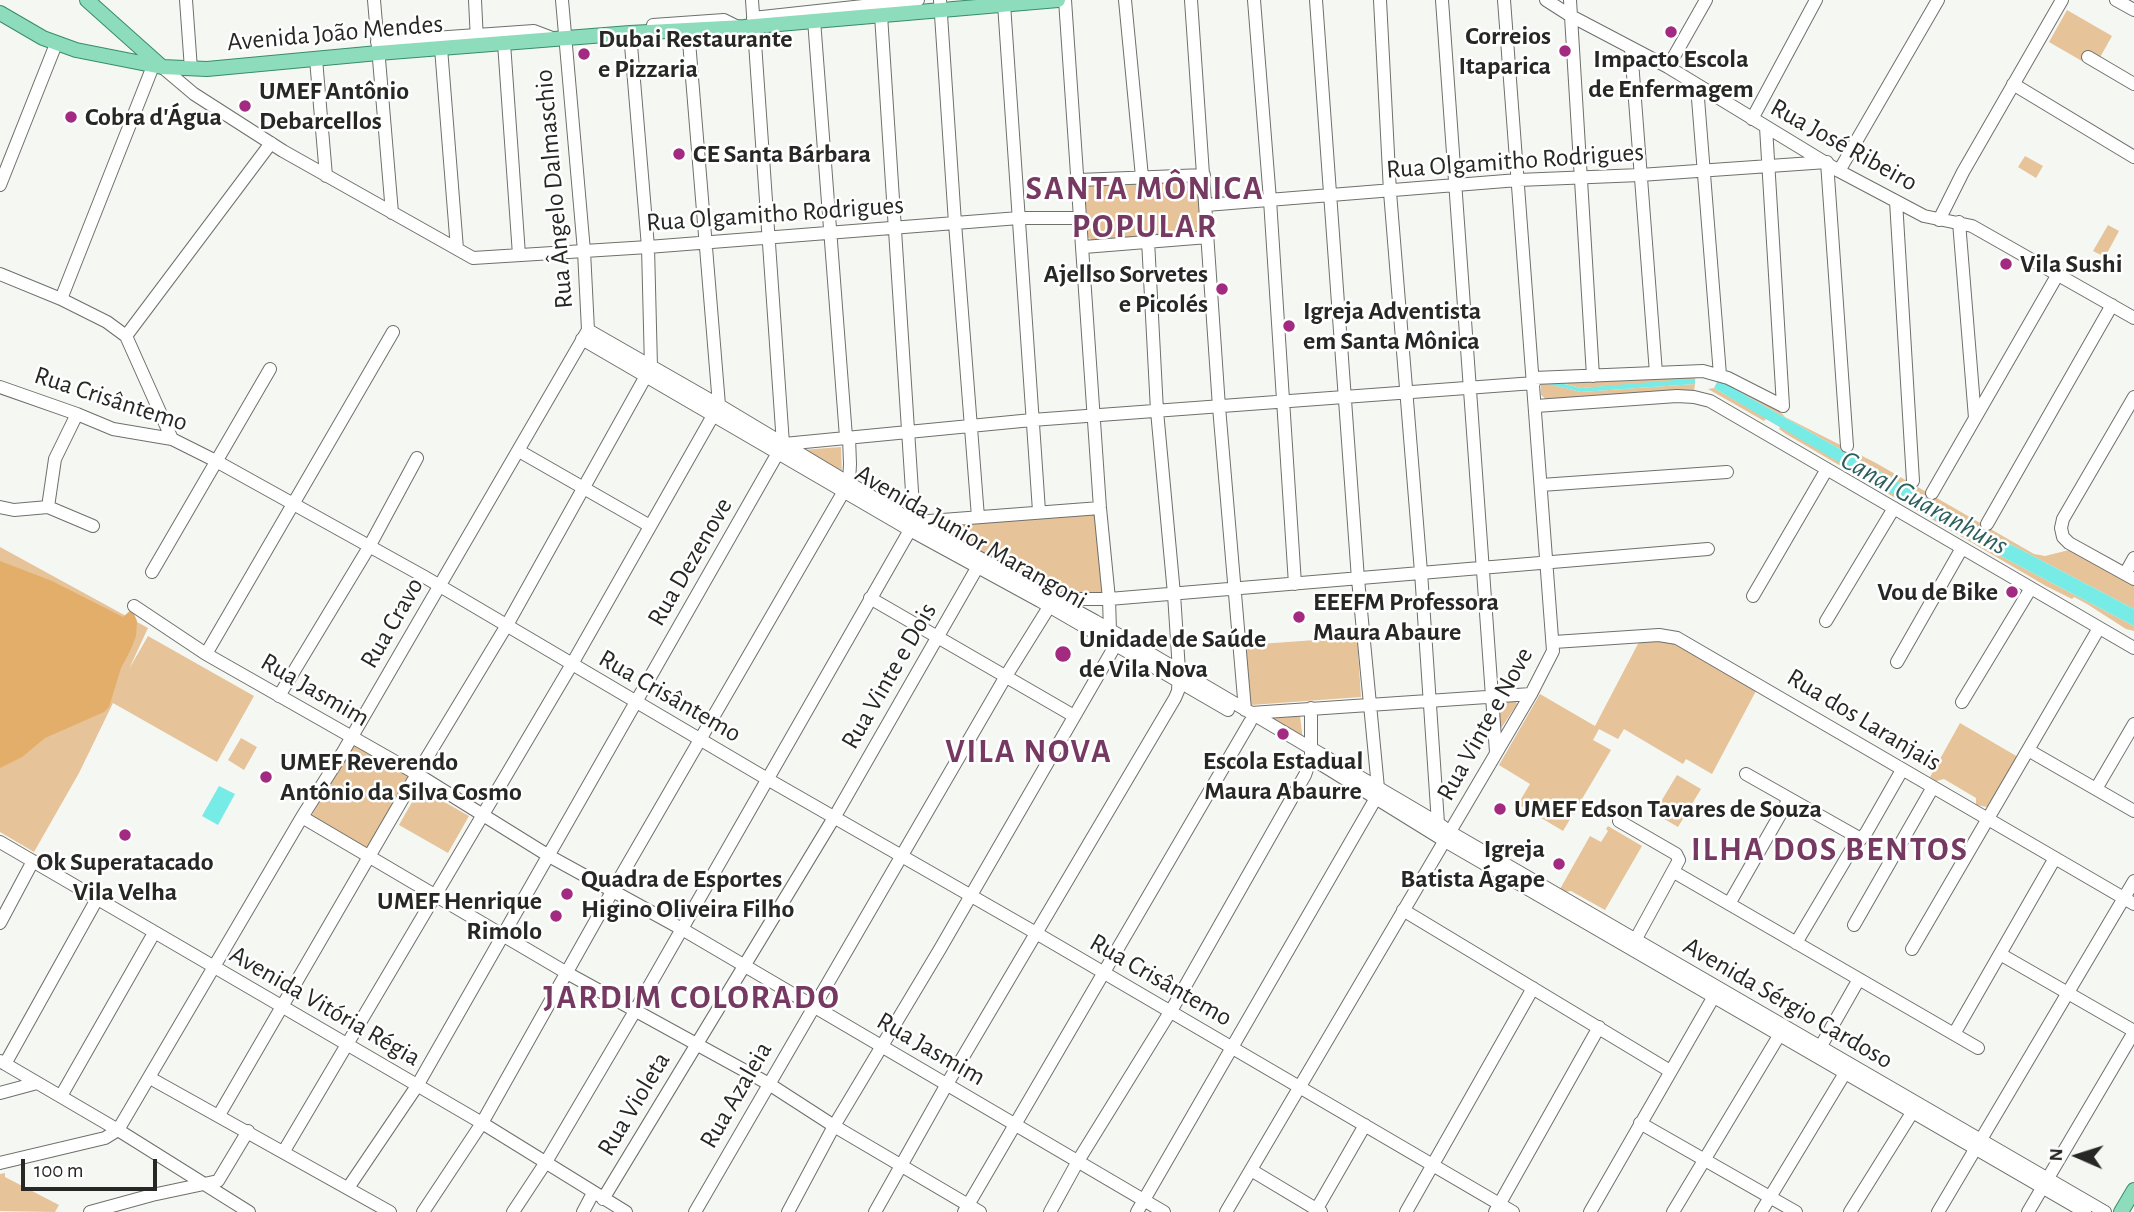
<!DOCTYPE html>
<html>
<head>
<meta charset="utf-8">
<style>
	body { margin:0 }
	#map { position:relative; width:2134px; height:1212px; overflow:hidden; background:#f5f7f3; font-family:"Alegreya Sans",sans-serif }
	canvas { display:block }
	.north { position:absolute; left:2043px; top:1121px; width:70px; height:70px; -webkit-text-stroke:5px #fff; paint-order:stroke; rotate:273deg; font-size:19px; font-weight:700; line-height:28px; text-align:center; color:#272726 }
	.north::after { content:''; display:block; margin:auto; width:24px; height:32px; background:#272726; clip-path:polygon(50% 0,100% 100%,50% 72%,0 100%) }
	.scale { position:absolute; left:21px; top:1159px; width:136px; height:32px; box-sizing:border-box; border:4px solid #272726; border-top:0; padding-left:9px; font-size:21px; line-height:24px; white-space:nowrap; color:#272726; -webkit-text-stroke:5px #fff; paint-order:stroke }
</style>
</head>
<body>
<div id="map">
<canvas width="2134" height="1212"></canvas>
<div class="north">N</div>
<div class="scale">100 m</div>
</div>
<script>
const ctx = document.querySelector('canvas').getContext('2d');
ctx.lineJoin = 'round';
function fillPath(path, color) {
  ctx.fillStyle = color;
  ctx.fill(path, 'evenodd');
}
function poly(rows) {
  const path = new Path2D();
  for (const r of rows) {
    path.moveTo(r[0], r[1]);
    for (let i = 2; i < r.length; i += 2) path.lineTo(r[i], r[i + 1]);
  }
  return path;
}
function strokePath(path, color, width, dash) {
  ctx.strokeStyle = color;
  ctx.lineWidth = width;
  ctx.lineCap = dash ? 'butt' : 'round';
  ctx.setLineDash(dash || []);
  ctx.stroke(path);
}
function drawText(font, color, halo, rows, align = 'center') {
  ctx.font = font + ' "Alegreya Sans",sans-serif';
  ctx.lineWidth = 5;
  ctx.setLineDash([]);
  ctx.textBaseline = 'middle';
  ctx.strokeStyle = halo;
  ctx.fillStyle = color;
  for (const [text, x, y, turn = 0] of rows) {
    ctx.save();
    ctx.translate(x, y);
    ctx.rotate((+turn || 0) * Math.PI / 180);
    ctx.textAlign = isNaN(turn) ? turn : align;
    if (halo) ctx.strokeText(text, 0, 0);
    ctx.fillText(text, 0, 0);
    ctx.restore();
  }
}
fillPath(poly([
	[2067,10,2112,36,2094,68,2049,42],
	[2025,156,2043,166,2036,178,2018,167],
	[1184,181,1192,185,1200,193,1202,229,1197,233,1092,241,1088,237,1085,191,1089,185],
	[2108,225,2119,231,2105,257,2093,251],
	[1696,375,1695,380,1581,388,1557,382],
	[1718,379,1773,404,1785,417,1876,463,2034,554,2045,556,2069,550,2134,585,2134,609,1972,524,1724,383,1717,382],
	[1548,380,1549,384,1581,392,1695,384,1694,391,1547,400,1541,395,1541,385,1542,381],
	[1714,388,1849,466,1972,541,2134,626,2134,631,2126,629,2087,604,2074,597,2072,599,2046,586,1786,434,1779,429,1780,427,1766,419,1764,421,1708,389],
	[841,447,842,475,802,450],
	[1092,514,1097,518,1103,594,1063,596,1048,591,939,527],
	[0,547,148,628,129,669,148,636,254,696,217,762,113,703,79,773,34,852,0,832],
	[1357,637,1361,697,1251,705,1246,645],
	[1640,640,1659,640,1672,643,1757,689,1712,774,1686,759,1683,764,1624,729,1618,739,1599,729,1593,740,1611,750,1563,831,1518,804,1530,784,1499,765,1540,694,1595,726],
	[1515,700,1517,704,1500,730,1499,703],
	[1300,716,1303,741,1267,719],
	[1960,723,2018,757,1991,805,1987,807,1976,805,1976,798,1944,779,1936,781,1930,777],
	[241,738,257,747,244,770,228,760],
	[355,745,408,776,368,847,364,847,314,819,312,815,351,746],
	[1677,775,1701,789,1678,827,1654,813],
	[420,788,469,816,448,853,399,825],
	[1608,826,1642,846,1605,910,1571,891,1565,892,1560,889,1590,836,1601,842,1608,831,1606,829],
	[5,1173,5,1177,59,1205,55,1212,0,1211,0,1174]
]), '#e6c399');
fillPath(poly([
	[0,561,52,581,123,617,132,609,137,621,136,636,131,649,121,668,109,707,104,712,45,738,22,757,0,768]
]), '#e3ae6a');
fillPath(poly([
	[1688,379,1695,380,1695,384,1581,392,1548,384,1548,380,1581,388],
	[1717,382,1724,383,1972,524,2134,609,2134,626,1972,541,1714,388],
	[219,786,235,794,218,825,202,816]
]), '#77ebe5');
const minor = poly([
	[186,0,191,69],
	[374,0,392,213],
	[475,0,477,41],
	[940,0,955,223,978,517],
	[1065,0,1100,508,1109,599,1110,631,1108,636],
	[1125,0,1142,177],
	[1191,0,1219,407,1245,710],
	[1254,0,1270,200,1295,584],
	[1380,0,1390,192,1421,572,1438,823],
	[1442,0,1496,752],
	[1546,0,1571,16,1668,67,1839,171,1924,216,1972,226,2134,318],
	[1570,0,1593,376],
	[2116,0,2134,10],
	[1004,4,1039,511],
	[881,15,914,522],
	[753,18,918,0],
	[814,20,846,437],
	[653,25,724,20,738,27],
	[377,42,534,31,555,39],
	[504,43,519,255],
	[441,48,457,249],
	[1631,48,1656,373],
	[2088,57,2134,84],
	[316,59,326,176],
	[162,67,194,94,283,151,473,258,648,247,1019,218,1082,218],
	[1668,67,1706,0],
	[2013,84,2134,157],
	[1697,86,1720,375],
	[1752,119,1816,0],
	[1766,127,1783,406],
	[1839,171,1938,0],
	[1079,180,1204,175],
	[0,185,56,44],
	[1896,201,1913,481],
	[1206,205,1518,180,1640,175,1827,162,1847,446],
	[1939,220,1963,172,2062,0],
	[1959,222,1975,418],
	[1084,247,1208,237],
	[0,274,61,299,107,322,126,336,172,439],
	[61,299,155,61],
	[588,330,719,405,914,522,1095,621,1438,823,1450,832,2105,1212],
	[126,336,271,143],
	[582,339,910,530,1040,601,1228,710],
	[1534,378,1703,371,1728,378,1783,406],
	[0,387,77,414,113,429,172,439,216,461,423,576,769,780,1036,933,1513,1212],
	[2134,397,2063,519,2061,528,2063,537,2069,543,2134,579],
	[1536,406,1677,396,1694,397,1710,401,2134,648],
	[784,444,1032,420,1534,383],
	[519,451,650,526],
	[1541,485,1727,472],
	[1932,493,2058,274],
	[0,507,14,510,48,507,93,526],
	[48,507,55,459,77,414],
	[916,522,1100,508],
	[1987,524,2112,305],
	[152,572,270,369],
	[2125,574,2134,558],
	[1753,596,1827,469],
	[870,598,1074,716],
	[134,606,206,654,417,774,549,856,682,929,1164,1212],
	[1826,621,1894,508],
	[1554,642,1659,635,1677,638,2134,904],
	[206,654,393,332],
	[1897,662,1962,548],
	[279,696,369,547,417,458],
	[1962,702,2031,588],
	[1251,713,1531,694],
	[2028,750,2134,811],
	[1319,763,1445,841,2085,1212],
	[1746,774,1861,839],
	[2096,789,2134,724],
	[302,817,567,973,769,1084,834,1126,980,1212],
	[1619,821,1676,854,1679,860,1632,946],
	[0,842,482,1123,626,1212],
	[1674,872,1978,1048],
	[1729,904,1789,799],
	[1403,910,1670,1071],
	[0,923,33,861],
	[1854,925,1933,787],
	[1796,943,1853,847,1866,833,1902,770],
	[1912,949,2099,628],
	[2000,954,2134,1031],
	[1954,1034,2055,858],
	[1817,1053,1859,979],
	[0,1061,118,1130,249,1212],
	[5,1064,97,899],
	[150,1078,390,1212],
	[0,1093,37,1083],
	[61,1096,154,933],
	[219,1115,417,774,507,625,651,367,648,247,630,33],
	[1640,1123,1796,1212],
	[284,1151,572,664,719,405,688,29],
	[0,1163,105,1138,118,1130,302,817,343,752,588,330,584,251,562,0],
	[1251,1170,1321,1212],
	[348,1188,417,1086,783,444,752,0],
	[603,1199,838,811,981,561],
	[90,1212,152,1195,218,1181,248,1131],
	[423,1212,482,1123,613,890,844,491,849,483,850,464,849,437],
	[513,1212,546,1162,635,1011,914,523],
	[583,1212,593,1193],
	[695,1212,1006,676,1054,599,1109,599,1708,549],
	[788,1212,834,1126,940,949,1119,639],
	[875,1212,947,1084,1175,698,1178,691,1179,671,1174,594,1157,411,1148,240],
	[964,1212,1250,722],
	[1050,1212,1078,1161,1175,1004,1305,775,1311,758,1311,708],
	[1137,1212,1376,798,1378,788,1358,579,1316,0],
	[1226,1212,1531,694,1553,651,1504,0],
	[1315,1212,1365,1125],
	[1406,1212,1533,988],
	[1495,1212,1599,1027],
	[1590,1212,1717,991],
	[1673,1212,1783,1029],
	[1761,1212,1848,1068],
	[1850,1212,1915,1108],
	[1938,1212,2134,881],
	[2028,1212,2134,1032]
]);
const major = poly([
	[87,0,162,67],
	[0,13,43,38,76,50,162,67,207,69,378,53,630,33,744,27,1058,0],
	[2121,1212,2134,1190]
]);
strokePath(minor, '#6e706c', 14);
strokePath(major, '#388d69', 16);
strokePath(minor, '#fff', 12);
strokePath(major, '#8ddcbb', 14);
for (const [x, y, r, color] of [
	[1671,32,7,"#a32a81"],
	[1565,51,7,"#a32a81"],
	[584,54,7,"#a32a81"],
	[245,106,7,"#a32a81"],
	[71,117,7,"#a32a81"],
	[679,154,7,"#a32a81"],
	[2006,264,7,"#a32a81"],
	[1222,289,7,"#a32a81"],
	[1289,326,7,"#a32a81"],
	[2012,592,7,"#a32a81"],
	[1299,617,7,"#a32a81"],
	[1063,654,9,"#a32a81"],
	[1283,734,7,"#a32a81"],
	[266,777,7,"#a32a81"],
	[1500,809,7,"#a32a81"],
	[125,835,7,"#a32a81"],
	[1559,864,7,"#a32a81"],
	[567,894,7,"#a32a81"],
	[556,916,7,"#a32a81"]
]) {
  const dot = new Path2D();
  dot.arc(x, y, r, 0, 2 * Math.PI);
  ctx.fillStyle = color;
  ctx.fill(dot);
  strokePath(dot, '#fff', 2.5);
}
drawText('26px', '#272726', '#fff', [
	["Avenida João Mendes",335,33,-5],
	["Rua José Ribeiro",1844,145,29],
	["Rua Olgamitho Rodrigues",1515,161,-4],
	["Rua Ângelo Dalmaschio",554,189,-95],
	["Rua Olgamitho Rodrigues",775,214,-4],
	["Rua Crisântemo",111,399,18],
	["Avenida Junior Marangoni",971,537,30],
	["Rua Dezenove",690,562,-60],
	["Rua Cravo",392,623,-60],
	["Rua Vinte e Dois",889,676,-60],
	["Rua Jasmim",315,690,30],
	["Rua Crisântemo",670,696,30],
	["Rua dos Laranjais",1864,720,31],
	["Rua Vinte e Nove",1485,724,-61],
	["Rua Crisântemo",1161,980,30],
	["Avenida Sérgio Cardoso",1788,1003,30],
	["Avenida Vitória Régia",325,1006,30],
	["Rua Jasmim",931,1049,30],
	["Rua Azaleia",736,1095,-60],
	["Rua Violeta",634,1104,-59]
]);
drawText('bold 26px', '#272726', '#fff', [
	["Correios",1551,36,"right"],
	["Itaparica",1551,66,"right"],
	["Dubai Restaurante",598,39],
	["e Pizzaria",598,69],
	["Impacto Escola",1671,59,"center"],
	["de Enfermagem",1671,89,"center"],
	["UMEF Antônio",259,91],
	["Debarcellos",259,121],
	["Cobra d'Água",85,117],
	["CE Santa Bárbara",693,154],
	["Vila Sushi",2020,264],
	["Ajellso Sorvetes",1208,274,"right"],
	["e Picolés",1208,304,"right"],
	["Igreja Adventista",1303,311],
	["em Santa Mônica",1303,341],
	["Vou de Bike",1998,592,"right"],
	["EEEFM Professora",1313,602],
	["Maura Abaure",1313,632],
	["Unidade de Saúde",1079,639],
	["de Vila Nova",1079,669],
	["Escola Estadual",1283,761,"center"],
	["Maura Abaurre",1283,791,"center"],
	["UMEF Reverendo",280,762],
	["Antônio da Silva Cosmo",280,792],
	["UMEF Edson Tavares de Souza",1514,809],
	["Igreja",1545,849,"right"],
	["Batista Ágape",1545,879,"right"],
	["Ok Superatacado",125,862,"center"],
	["Vila Velha",125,892,"center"],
	["Quadra de Esportes",581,879],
	["Higino Oliveira Filho",581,909],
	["UMEF Henrique",542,901,"right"],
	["Rimolo",542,931,"right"]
], 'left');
drawText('italic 28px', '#2d5f5c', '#fff', [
	["Canal Guaranhuns",1924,503,29]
]);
ctx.letterSpacing = '2px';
drawText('bold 33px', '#763961', '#fff', [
	["SANTA MÔNICA",1145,189],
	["POPULAR",1145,227],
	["VILA NOVA",1029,752],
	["ILHA DOS BENTOS",1830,850],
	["JARDIM COLORADO",692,998]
]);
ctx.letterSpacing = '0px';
</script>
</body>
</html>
